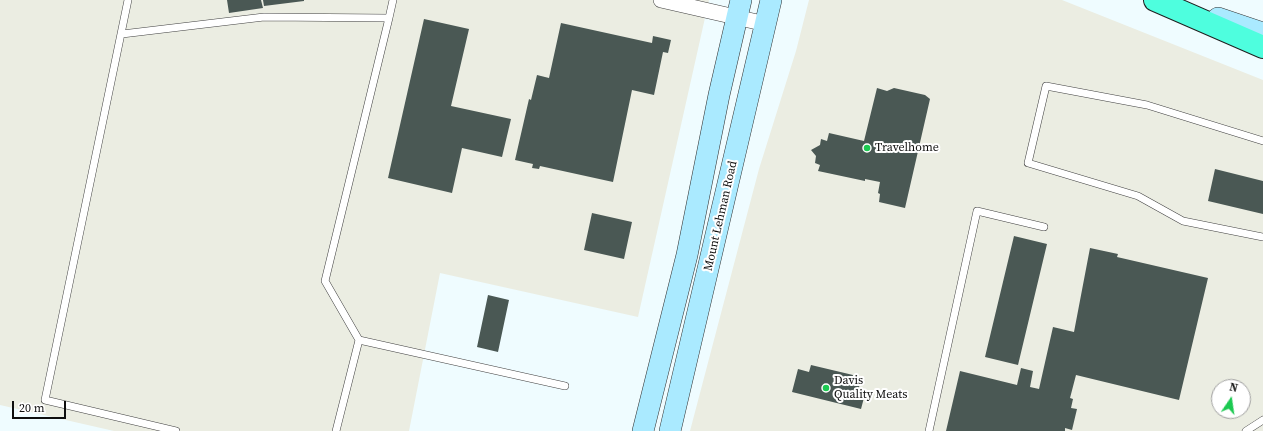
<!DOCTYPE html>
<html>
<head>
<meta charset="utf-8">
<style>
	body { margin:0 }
	#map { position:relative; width:1263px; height:431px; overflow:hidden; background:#effcff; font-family:"Source Serif 4",serif }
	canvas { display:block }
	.north { position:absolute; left:1211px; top:379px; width:40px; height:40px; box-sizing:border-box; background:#fff; border:1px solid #9f9f9f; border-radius:50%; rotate:13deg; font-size:11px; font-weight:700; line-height:16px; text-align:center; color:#0e0e0e }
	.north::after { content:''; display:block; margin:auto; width:14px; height:18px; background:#1cc951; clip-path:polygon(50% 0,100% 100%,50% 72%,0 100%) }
	.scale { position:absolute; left:12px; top:401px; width:54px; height:18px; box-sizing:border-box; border:2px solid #0e0e0e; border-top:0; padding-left:5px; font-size:12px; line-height:14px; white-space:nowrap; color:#0e0e0e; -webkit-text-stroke:3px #fff; paint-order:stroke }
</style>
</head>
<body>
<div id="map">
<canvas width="1263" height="431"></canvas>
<div class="north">N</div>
<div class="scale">20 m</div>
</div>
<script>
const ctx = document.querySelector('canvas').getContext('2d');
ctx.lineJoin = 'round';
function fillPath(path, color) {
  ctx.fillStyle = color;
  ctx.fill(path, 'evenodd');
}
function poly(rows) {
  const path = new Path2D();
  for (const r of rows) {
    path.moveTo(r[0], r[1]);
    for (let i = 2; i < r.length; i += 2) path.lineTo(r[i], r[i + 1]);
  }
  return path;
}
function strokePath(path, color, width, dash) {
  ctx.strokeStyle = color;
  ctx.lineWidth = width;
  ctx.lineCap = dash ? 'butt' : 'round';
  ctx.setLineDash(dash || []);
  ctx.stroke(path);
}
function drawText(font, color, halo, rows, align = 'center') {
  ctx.font = font + ' "Source Serif 4",serif';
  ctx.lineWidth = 4;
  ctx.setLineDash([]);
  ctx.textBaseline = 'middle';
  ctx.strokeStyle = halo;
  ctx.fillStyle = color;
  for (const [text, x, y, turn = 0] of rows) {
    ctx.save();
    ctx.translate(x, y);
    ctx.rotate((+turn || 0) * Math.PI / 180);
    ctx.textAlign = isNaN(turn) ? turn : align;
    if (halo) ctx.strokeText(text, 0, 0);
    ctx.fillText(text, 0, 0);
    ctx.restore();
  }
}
fillPath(poly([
	[0,0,709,0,638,317,440,273,409,431,114,431,0,405],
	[809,0,1062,0,1263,80,1263,431,690,431,759,169,796,51],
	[1219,387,1243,387,1243,411,1219,411]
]), '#ebede2');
fillPath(poly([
	[227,0,261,0,263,8,229,13],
	[263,0,304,0,304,1,264,6],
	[424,19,469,29,451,106,511,119,502,157,462,148,452,193,388,178],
	[561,23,652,43,653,36,671,40,668,53,663,52,654,95,632,90,613,182,540,166,539,169,532,168,533,164,515,160,529,99,531,100,537,75,549,78],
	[877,88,887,91,894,88,925,95,930,99,905,208,879,202,880,194,878,193,880,182,865,179,865,181,818,171,820,165,815,163,816,156,811,150,820,145,821,139,827,141,829,133,864,141],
	[1215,169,1263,181,1263,214,1208,201],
	[592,213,632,222,624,259,584,250],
	[1014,236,1047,244,1018,365,985,357],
	[1090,248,1118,254,1117,257,1208,278,1179,400,1076,375,1070,398,1073,399,1071,408,1077,409,1072,430,1065,428,1065,431,946,431,960,371,1017,385,1021,368,1033,371,1030,387,1039,389,1053,327,1074,332],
	[488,295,509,300,498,352,477,347],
	[811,365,853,375,852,381,860,383,858,392,865,394,861,409,792,392,798,369,809,372]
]), '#4a5854');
const lane = poly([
	[128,0,45,400,176,431],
	[389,18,393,0],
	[122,34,264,17,389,18,325,281,359,340,565,386],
	[1263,141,1147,105,1046,86,1028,163,1138,196,1183,221,1263,237],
	[336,431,359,340],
	[929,431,977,211,1044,227],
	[1246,431,1263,420]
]);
const street = poly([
	[661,0,766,24]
]);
const secondary = poly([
	[1218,18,1263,33],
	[643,431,687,255,719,95,741,0],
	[670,431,771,0]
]);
const highway = poly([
	[1155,0,1263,47]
]);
strokePath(lane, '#414141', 8);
strokePath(street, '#414141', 16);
strokePath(secondary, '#303030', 22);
strokePath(highway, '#1f1f1f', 24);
strokePath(lane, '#fff', 7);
strokePath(street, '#fff', 15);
strokePath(secondary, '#aaeaff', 21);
strokePath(highway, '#4efede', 22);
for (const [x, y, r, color] of [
	[867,148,4,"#1cc951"],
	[826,388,4,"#1cc951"]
]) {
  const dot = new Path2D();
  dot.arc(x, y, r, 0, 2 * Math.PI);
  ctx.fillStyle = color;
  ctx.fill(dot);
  strokePath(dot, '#fff', 1.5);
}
drawText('12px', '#0e0e0e', '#fff', [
	["Travelhome",875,148],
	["Davis",834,381],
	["Quality Meats",834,395]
], 'left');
drawText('12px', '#0e0e0e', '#fff', [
	["Mount Lehman Road",721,216,-77]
]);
</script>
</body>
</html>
